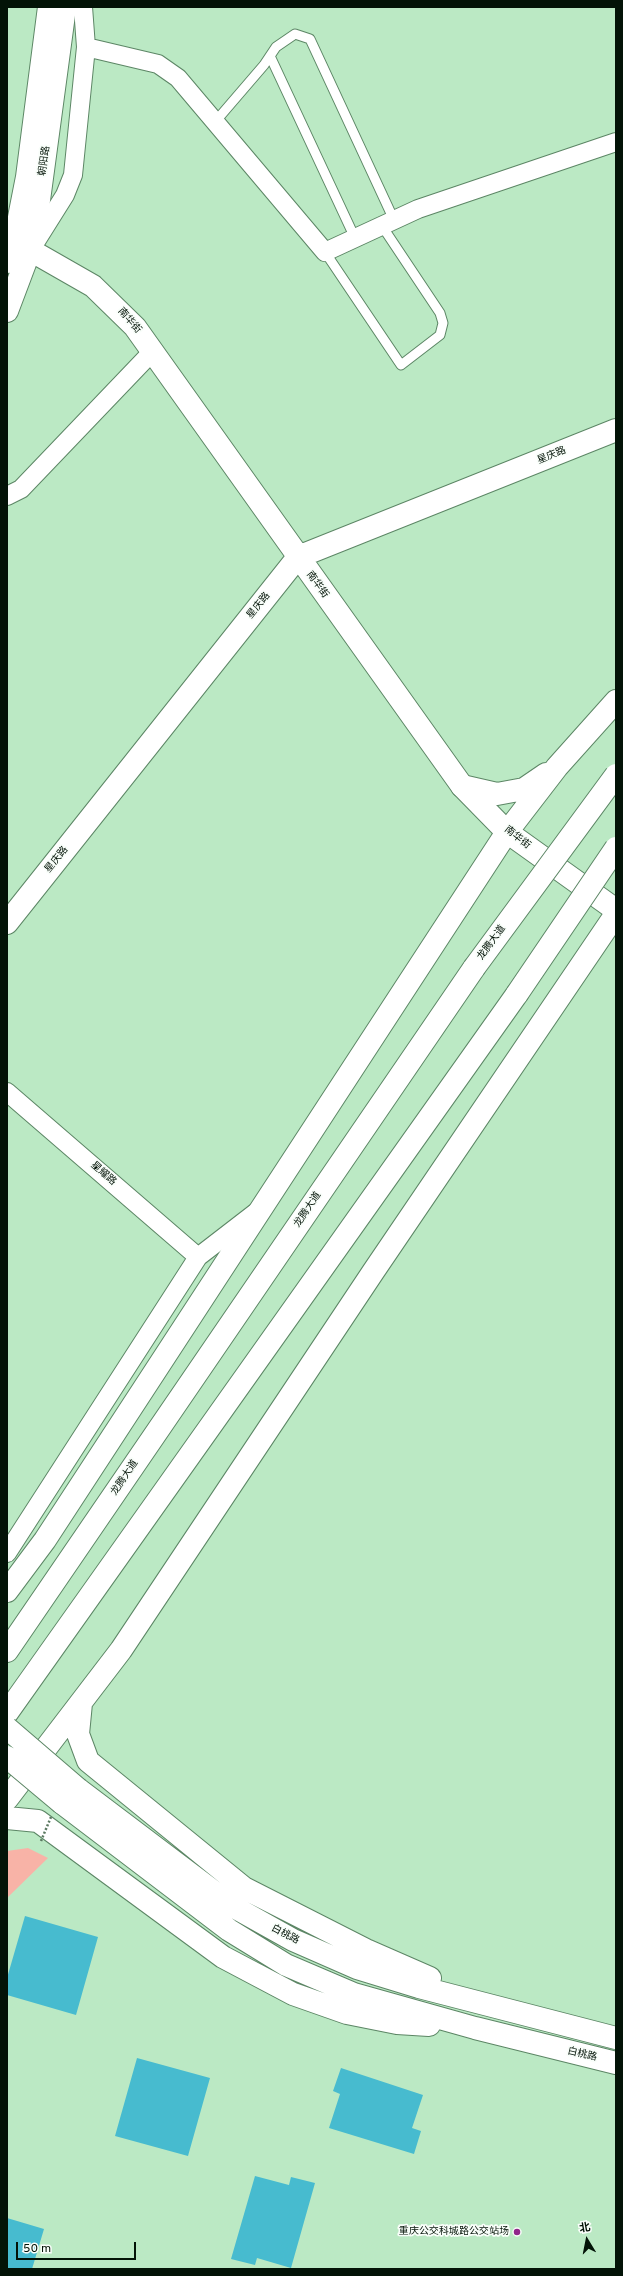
<!DOCTYPE html>
<html>
<head>
<meta charset="utf-8">
<style>
	body { margin:0 }
	#map { position:relative; width:623px; height:2276px; overflow:hidden; background:#bbe9c4; font-family:Overpass,"Noto Sans SC",sans-serif }
	canvas { display:block }
	.frame { position:absolute; inset:0; border:8px solid #031307; pointer-events:none }
	.north { position:absolute; left:567px; top:2220px; width:40px; height:40px; -webkit-text-stroke:3px #f9fefa; paint-order:stroke; rotate:350deg; font-size:11px; font-weight:700; line-height:16px; text-align:center; color:#031307 }
	.north::after { content:''; display:block; margin:auto; width:14px; height:18px; background:#031307; clip-path:polygon(50% 0,100% 100%,50% 72%,0 100%) }
	.scale { position:absolute; left:16px; top:2242px; width:120px; height:18px; box-sizing:border-box; border:2px solid #031307; border-top:0; padding-left:5px; font-size:12px; line-height:14px; white-space:nowrap; color:#031307; -webkit-text-stroke:3px #f9fefa; paint-order:stroke }
</style>
</head>
<body>
<div id="map">
<canvas width="623" height="2276"></canvas>
<div class="frame"></div>
<div class="north">北</div>
<div class="scale">50 m</div>
</div>
<script>
const ctx = document.querySelector('canvas').getContext('2d');
ctx.lineJoin = 'round';
function fillPath(path, color) {
  ctx.fillStyle = color;
  ctx.fill(path, 'evenodd');
}
function poly(rows) {
  const path = new Path2D();
  for (const r of rows) {
    path.moveTo(r[0], r[1]);
    for (let i = 2; i < r.length; i += 2) path.lineTo(r[i], r[i + 1]);
  }
  return path;
}
function strokePath(path, color, width, dash) {
  ctx.strokeStyle = color;
  ctx.lineWidth = width;
  ctx.lineCap = dash ? 'butt' : 'round';
  ctx.setLineDash(dash || []);
  ctx.stroke(path);
}
function drawText(font, color, halo, rows, align = 'center') {
  ctx.font = font + ' Overpass,"Noto Sans SC",sans-serif';
  ctx.lineWidth = 3.5;
  ctx.setLineDash([]);
  ctx.textBaseline = 'middle';
  ctx.strokeStyle = halo;
  ctx.fillStyle = color;
  for (const [text, x, y, turn = 0] of rows) {
    ctx.save();
    ctx.translate(x, y);
    ctx.rotate((+turn || 0) * Math.PI / 180);
    ctx.textAlign = isNaN(turn) ? turn : align;
    if (halo) ctx.strokeText(text, 0, 0);
    ctx.fillText(text, 0, 0);
    ctx.restore();
  }
}
fillPath(poly([
	[28,1848,48,1858,7,1898,7,1851]
]), '#f8b3a7');
fillPath(poly([
	[25,1916,98,1937,76,2015,7,1995,7,1978],
	[137,2058,210,2078,188,2156,115,2136],
	[341,2068,423,2095,412,2128,421,2131,414,2154,329,2128,340,2094,333,2091],
	[255,2176,289,2185,291,2177,315,2183,291,2268,257,2258,255,2265,231,2259],
	[7,2218,44,2229,32,2269,7,2269]
]), '#47bbcf');
const service = poly([
	[270,56,355,238],
	[215,122,264,65,276,47,295,34,310,39,394,220],
	[325,252,401,365,440,335,443,323,440,313,382,226]
]);
const minor = poly([
	[86,47,158,64,178,78,325,252,418,209,616,142],
	[33,246,65,195,73,175,86,47,83,7],
	[7,496,21,489,153,351],
	[7,1092,198,1257],
	[7,1553,198,1257,255,1213]
]);
const tertiary = poly([
	[12,243,30,250,93,286,135,327,462,786,507,832,616,910],
	[7,923,298,557,616,430]
]);
const secondary = poly([
	[7,262,14,243,27,177,49,7],
	[7,311,30,250,37,215,65,7],
	[462,786,497,794,524,789,546,774],
	[7,1591,45,1540,507,832,557,767,616,701],
	[81,1703,78,1734,88,1761,244,1888,366,1950,430,1978],
	[78,1789,234,1907,293,1940,357,1968,419,1987,616,2038],
	[7,1799,121,1650,373,1272,616,914],
	[62,1803,229,1930,286,1965,354,1994,475,2028,616,2063],
	[7,1818,38,1821,223,1957,293,1994,347,2013,397,2023,429,2025]
]);
const trunk = poly([
	[7,1651,474,968],
	[7,1713,517,994]
]);
strokePath(service, '#5c8665', 11);
strokePath(minor, '#5c8665', 20);
strokePath(tertiary, '#5c8665', 24);
strokePath(secondary, '#5c8665', 24);
strokePath(trunk, '#5c8665', 24);
strokePath(service, '#fff', 9);
strokePath(minor, '#fff', 18);
strokePath(tertiary, '#fff', 22);
strokePath(secondary, '#fff', 22);
strokePath(trunk, '#fff', 22);
const secondaryBridge = poly([
	[7,1728,78,1789],
	[7,1757,62,1803]
]);
const trunkBridge = poly([
	[474,968,616,775],
	[517,994,616,848]
]);
strokePath(secondaryBridge, '#5c8665', 24, []);
strokePath(trunkBridge, '#5c8665', 24, []);
strokePath(poly([
	[41,1841,51,1817]
]), '#5a7860', 2.5, [2, 2]);
strokePath(secondaryBridge, '#fff', 22);
strokePath(trunkBridge, '#fff', 22);
for (const [x, y, r, color] of [
	[517,2232,4,"#91268a"]
]) {
  const dot = new Path2D();
  dot.arc(x, y, r, 0, 2 * Math.PI);
  ctx.fillStyle = color;
  ctx.fill(dot);
  strokePath(dot, '#f9fefa', 1.5);
}
drawText('10px', '#031307', '#f9fefa', [
	["朝阳路",45,161,-82],
	["南华街",129,321,49],
	["星庆路",552,456,-22],
	["南华街",317,585,54],
	["星庆路",259,606,-51],
	["南华街",517,838,38],
	["星庆路",57,860,-51],
	["龙腾大道",492,943,-54],
	["星耀路",103,1174,41],
	["龙腾大道",308,1210,-56],
	["龙腾大道",125,1478,-56],
	["白桃路",285,1935,28],
	["白桃路",582,2055,13]
]);
drawText('10px', '#031307', '#f9fefa', [
	["重庆公交科城路公交站场",509,2232]
], 'right');
</script>
</body>
</html>
